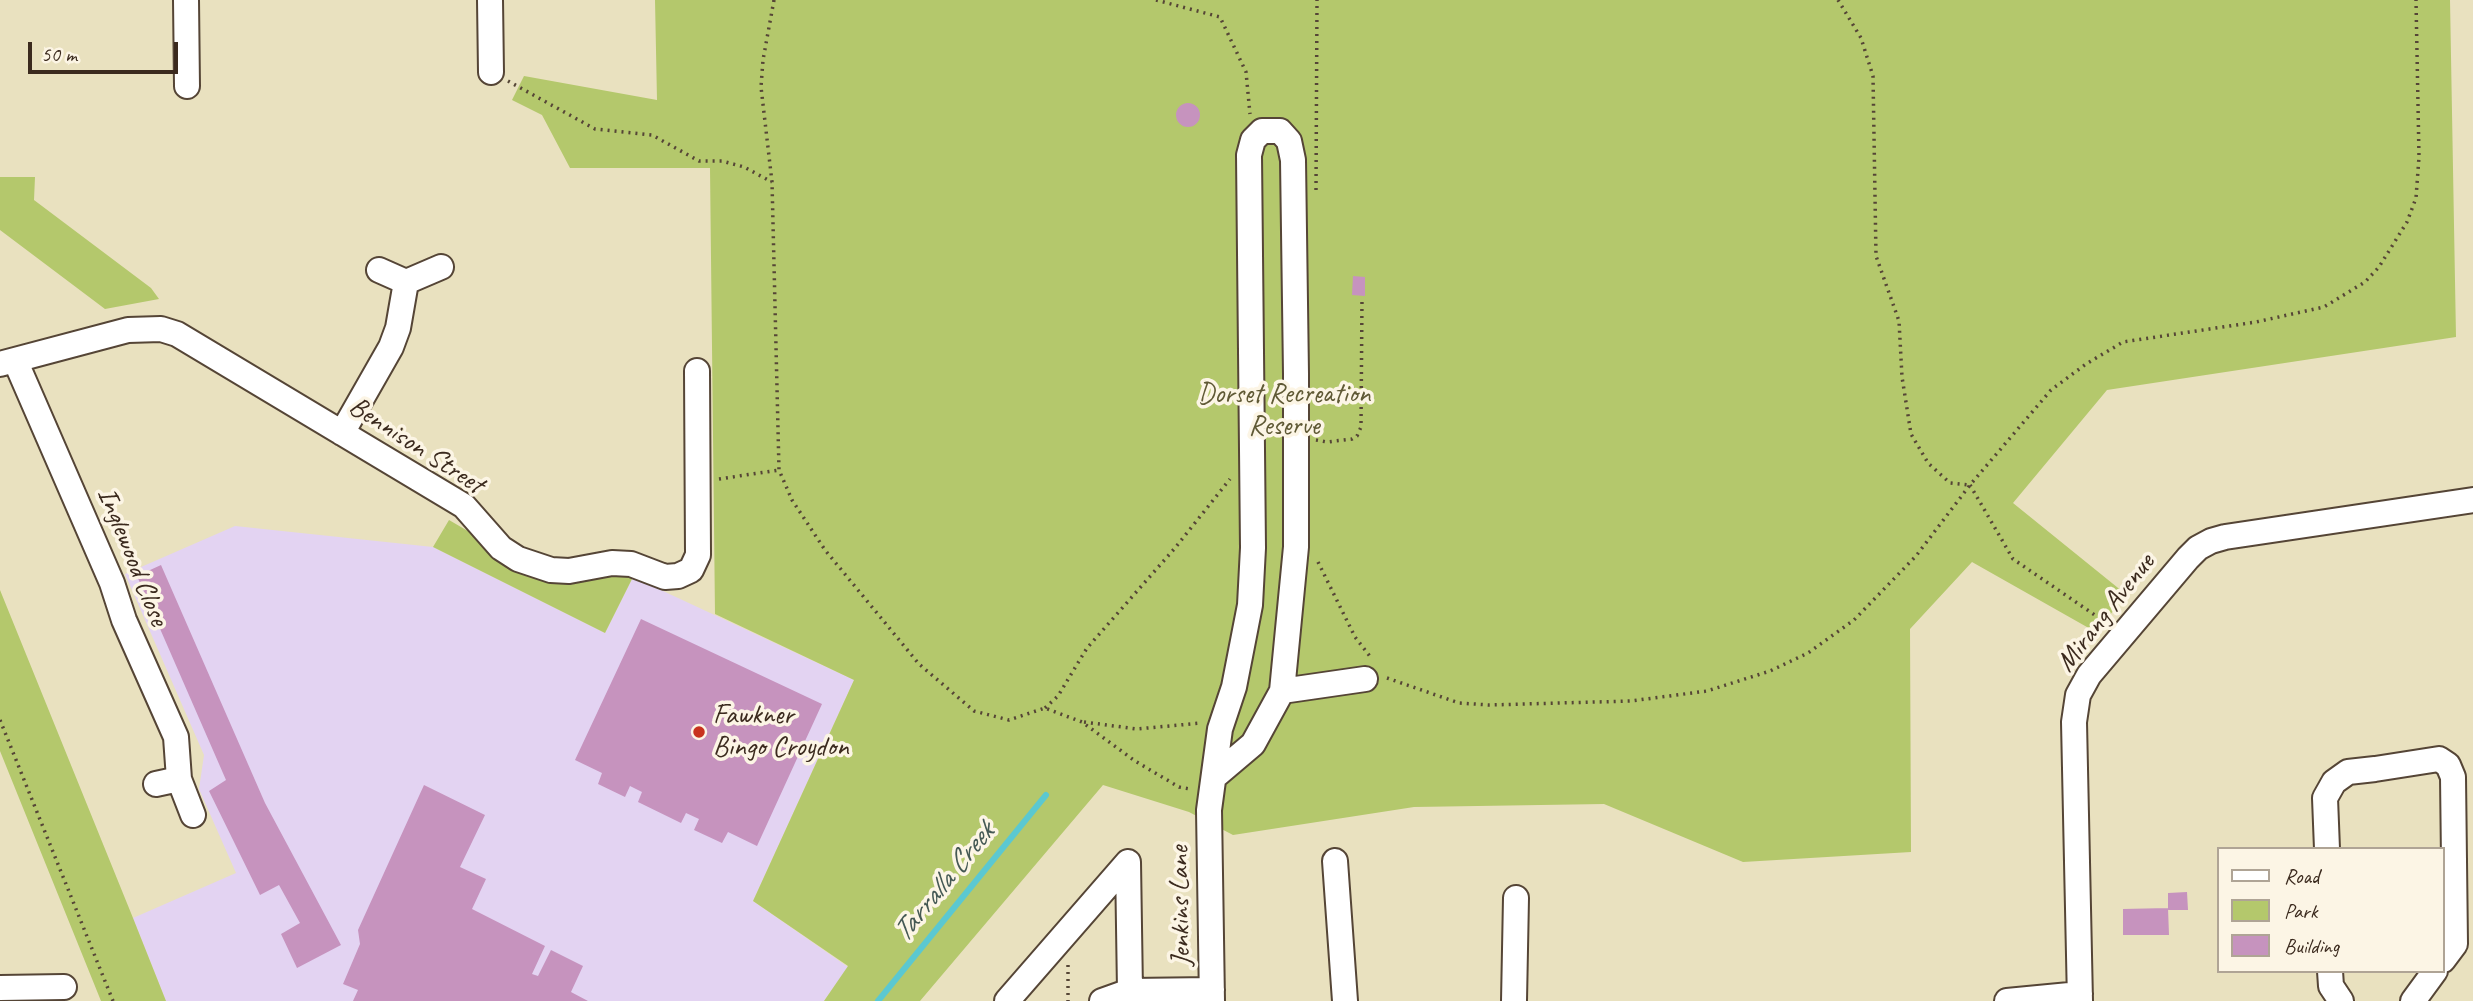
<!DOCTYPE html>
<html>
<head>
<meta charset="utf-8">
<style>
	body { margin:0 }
	#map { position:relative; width:2473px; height:1001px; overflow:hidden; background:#e9e1bf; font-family:Caveat,sans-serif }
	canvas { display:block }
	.legend { position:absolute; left:2217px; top:847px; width:228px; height:126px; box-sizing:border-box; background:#fcf5e5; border:2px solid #afa495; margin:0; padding:9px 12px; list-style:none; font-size:21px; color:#3b2a1e }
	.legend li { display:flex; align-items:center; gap:14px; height:35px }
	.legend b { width:35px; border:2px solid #afa495 }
	.scale { position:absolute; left:28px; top:42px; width:150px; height:32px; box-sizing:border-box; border:4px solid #3b2a1e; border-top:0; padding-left:9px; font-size:21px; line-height:24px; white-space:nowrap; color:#3b2a1e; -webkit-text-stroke:5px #fcf5e5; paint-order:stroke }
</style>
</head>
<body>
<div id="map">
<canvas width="2473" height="1001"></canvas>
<ul class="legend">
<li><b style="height:9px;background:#fff"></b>Road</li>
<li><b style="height:19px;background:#b4c86c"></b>Park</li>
<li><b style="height:19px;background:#c693be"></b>Building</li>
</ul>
<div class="scale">50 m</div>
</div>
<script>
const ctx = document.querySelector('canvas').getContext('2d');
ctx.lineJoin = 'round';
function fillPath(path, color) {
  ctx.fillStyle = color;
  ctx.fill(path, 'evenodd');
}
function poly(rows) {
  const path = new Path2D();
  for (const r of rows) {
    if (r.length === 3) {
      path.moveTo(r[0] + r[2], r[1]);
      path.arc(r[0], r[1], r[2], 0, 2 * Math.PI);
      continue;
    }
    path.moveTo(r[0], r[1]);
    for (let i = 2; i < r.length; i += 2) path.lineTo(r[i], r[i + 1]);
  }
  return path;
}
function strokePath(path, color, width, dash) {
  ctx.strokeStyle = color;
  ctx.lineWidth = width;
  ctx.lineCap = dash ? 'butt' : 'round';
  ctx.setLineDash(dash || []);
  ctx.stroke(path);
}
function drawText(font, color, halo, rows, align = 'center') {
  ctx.font = font + ' Caveat,sans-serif';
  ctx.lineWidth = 7;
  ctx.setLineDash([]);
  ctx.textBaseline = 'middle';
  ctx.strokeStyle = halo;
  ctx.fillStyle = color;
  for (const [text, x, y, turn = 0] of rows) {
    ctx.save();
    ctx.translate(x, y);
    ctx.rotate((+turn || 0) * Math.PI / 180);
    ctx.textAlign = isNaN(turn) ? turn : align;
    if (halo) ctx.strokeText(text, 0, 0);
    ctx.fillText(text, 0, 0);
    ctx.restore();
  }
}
fillPath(poly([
	[235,526,433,547,605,633,633,577,854,680,753,901,848,967,824,1001,166,1001,133,918,236,873,199,789,204,755,125,574]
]), '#e3d3f2');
fillPath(poly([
	[655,0,2450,0,2456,337,2107,390,2013,503,2128,596,2094,631,1972,562,1910,629,1911,852,1743,862,1604,804,1414,807,1233,835,1189,812,1103,785,920,1001,824,1001,848,966,753,901,854,680,715,614,710,168,570,168,542,115,512,100,524,76,657,100],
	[0,177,35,177,34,200,151,288,159,299,105,309,0,230],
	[449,520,473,534,502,562,633,577,605,633,433,547],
	[0,590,133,918,166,1001,101,1001,0,751]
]), '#b4c86c');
strokePath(poly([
	[878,1001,1046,795]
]), '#5bc8d1', 6);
fillPath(poly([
	[1188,115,12],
	[1353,276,1365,277,1365,296,1352,295],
	[161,565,265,803,341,945,297,968,281,934,300,923,279,885,260,895,209,791,226,780,137,576],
	[641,619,822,704,757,846,728,832,722,843,694,830,699,819,686,813,681,823,638,802,642,792,630,786,625,797,598,784,602,773,575,760],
	[424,785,485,815,460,867,486,879,472,909,545,946,532,974,538,976,551,950,583,966,571,992,588,1001,353,1001,358,990,343,984,360,944,358,930],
	[2187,892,2188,910,2168,910,2168,893],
	[2168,908,2169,935,2123,935,2123,909]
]), '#c693be');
const minor = poly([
	[186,0,187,86],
	[490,0,491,72],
	[379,270,406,282,441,267],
	[15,360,112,583,124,620,176,737,179,779],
	[0,364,128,330,161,329,177,334,464,506,501,548,518,559,551,570,569,571,612,563,631,564,665,577,678,576,691,570,698,555,697,371],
	[342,433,391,347,398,328,406,282],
	[1282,691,1365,679],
	[156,784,179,779,193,815],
	[2327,849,2325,798,2334,782,2348,772,2375,769,2439,759,2448,765,2453,777,2455,944,2443,960],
	[1335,861,1345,1001],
	[2330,971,2331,986,2341,1001],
	[0,988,64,987],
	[1007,1001,1128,862,1130,991],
	[1102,1001,1130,991,1212,990],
	[1212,1001,1209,810,1220,729,1234,687,1250,605,1253,548,1249,155,1253,140,1262,131,1280,131,1289,141,1293,160,1296,374,1296,547,1282,691,1253,744,1214,777],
	[1514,1001,1516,898],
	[2007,1001,2080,994],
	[2080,1001,2074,722,2078,695,2089,675,2188,558,2198,548,2211,541,2225,537,2473,500],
	[2413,1001,2435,971]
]);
strokePath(minor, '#554536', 28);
strokePath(poly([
	[774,0,763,60,761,87,772,182,779,470,792,500,825,550,919,664,974,711,1009,720,1045,708,1082,722,1135,761,1179,787,1190,789],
	[1156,0,1220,17,1246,72,1250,114],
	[1838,0,1861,38,1873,76,1876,256,1899,321,1902,377,1911,434,1928,463,1950,483,1970,485],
	[508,81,595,129,652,135,699,161,722,161,744,167,772,182],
	[1316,190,1317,0],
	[1316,440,1327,442,1352,439,1357,436,1361,427,1362,298],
	[719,479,779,470],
	[1970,485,2013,559,2105,622],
	[1318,562,1355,637,1372,659],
	[1387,678,1459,703,1489,705,1631,701,1707,691,1770,671,1808,653,1854,620,1916,556,1970,485,2051,390,2086,364,2123,342,2256,322,2324,307,2365,282,2379,267,2407,222,2416,198,2419,157,2416,0],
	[1045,708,1058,696,1087,648,1175,548,1230,479],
	[0,720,113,1001],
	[1084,722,1137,729,1201,723],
	[1068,965,1068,1001]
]), '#554536', 3.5, [2, 5]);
strokePath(minor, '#fff', 24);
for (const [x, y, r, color] of [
	[699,732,7,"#c8321e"]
]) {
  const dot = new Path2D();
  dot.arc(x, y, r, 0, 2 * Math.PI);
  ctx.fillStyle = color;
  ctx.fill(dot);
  strokePath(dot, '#fcf5e5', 2.5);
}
drawText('28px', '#5f5935', '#fcf5e5', [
	["Dorset Recreation",1284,395],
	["Reserve",1284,427]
]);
drawText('28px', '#3b2a1e', '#fcf5e5', [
	["Bennison Street",416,446,33],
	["Inglewood Close",132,557,68],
	["Mirang Avenue",2106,613,-52],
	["Jenkins Lane",1181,906,-91]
]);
drawText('28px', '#3b2a1e', '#fcf5e5', [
	["Fawkner",713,716],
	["Bingo Croydon",713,748]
], 'left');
drawText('italic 30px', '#455954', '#fcf5e5', [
	["Tarralla Creek",944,883,-51]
]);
</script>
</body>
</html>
